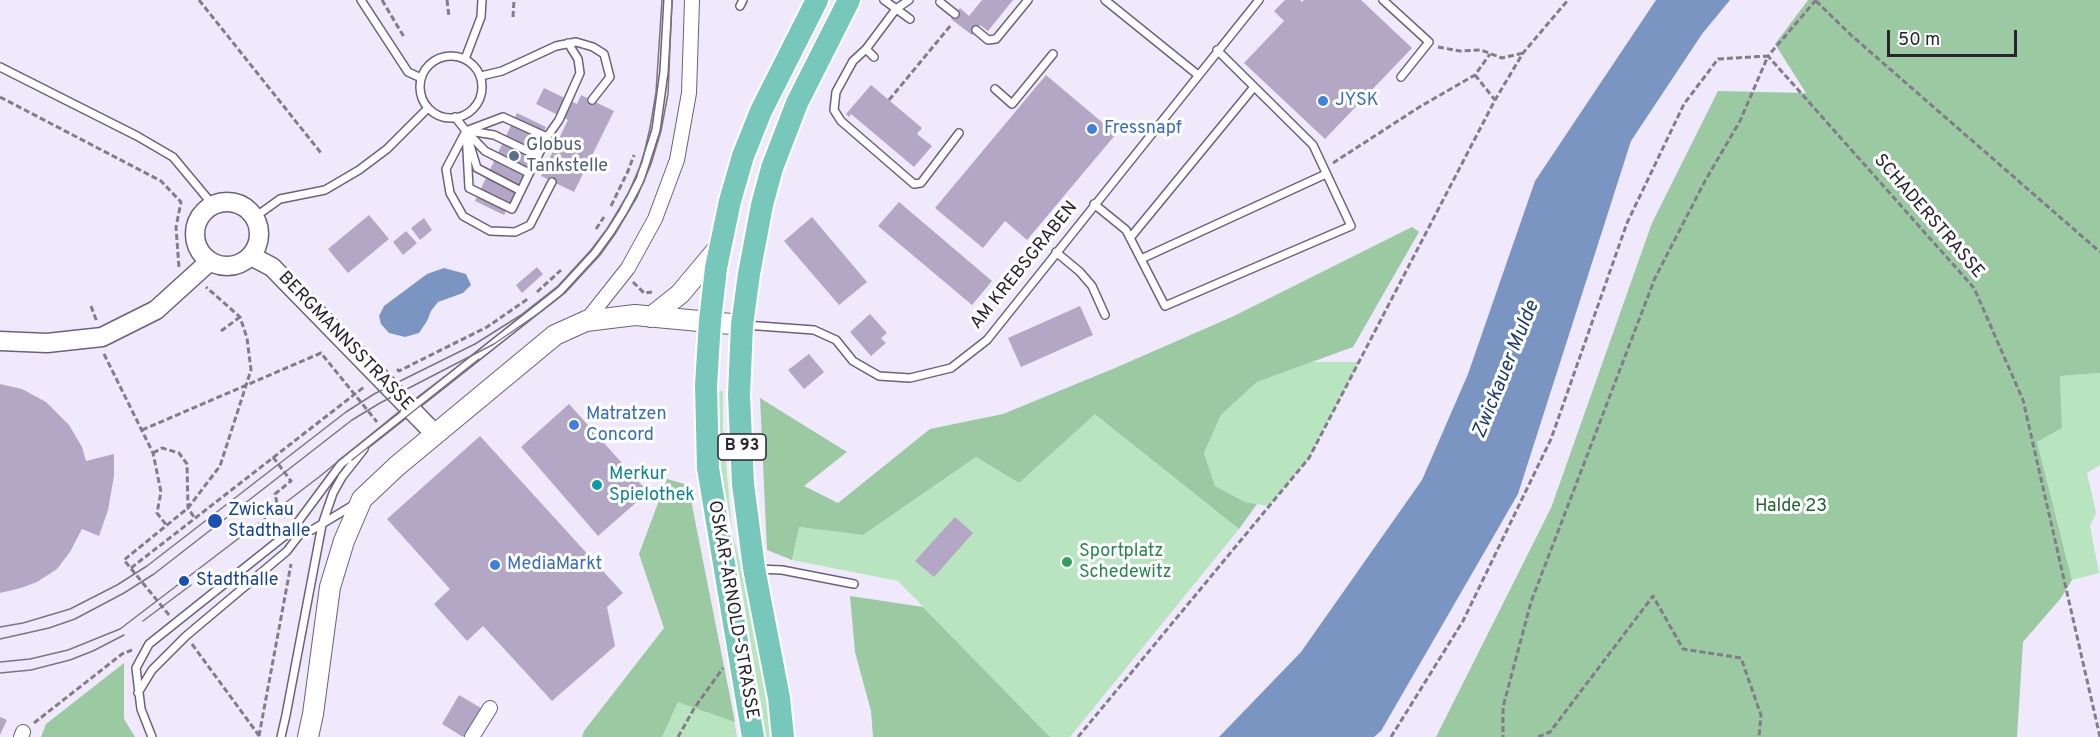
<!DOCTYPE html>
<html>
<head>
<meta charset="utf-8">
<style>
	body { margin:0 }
	#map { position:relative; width:2100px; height:737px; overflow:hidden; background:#f0e9fc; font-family:Overpass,sans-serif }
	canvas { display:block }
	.scale { position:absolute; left:1887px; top:30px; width:130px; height:27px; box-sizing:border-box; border:3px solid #28232f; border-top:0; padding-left:8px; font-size:18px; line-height:21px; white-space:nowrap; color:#28232f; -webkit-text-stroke:4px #fff; paint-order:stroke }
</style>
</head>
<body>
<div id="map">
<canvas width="2100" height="737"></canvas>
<div class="scale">50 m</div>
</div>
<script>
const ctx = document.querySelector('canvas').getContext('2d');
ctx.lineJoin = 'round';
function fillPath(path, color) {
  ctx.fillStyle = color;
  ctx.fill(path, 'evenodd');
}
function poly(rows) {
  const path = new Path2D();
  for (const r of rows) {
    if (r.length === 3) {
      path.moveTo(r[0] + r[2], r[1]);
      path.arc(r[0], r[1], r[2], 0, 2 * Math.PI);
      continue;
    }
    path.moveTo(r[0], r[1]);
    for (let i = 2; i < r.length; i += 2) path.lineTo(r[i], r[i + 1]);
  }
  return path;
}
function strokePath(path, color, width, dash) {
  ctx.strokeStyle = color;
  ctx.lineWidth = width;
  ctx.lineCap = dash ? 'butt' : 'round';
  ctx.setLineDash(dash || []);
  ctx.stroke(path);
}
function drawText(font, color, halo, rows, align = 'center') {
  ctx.font = font + ' Overpass,sans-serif';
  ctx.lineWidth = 6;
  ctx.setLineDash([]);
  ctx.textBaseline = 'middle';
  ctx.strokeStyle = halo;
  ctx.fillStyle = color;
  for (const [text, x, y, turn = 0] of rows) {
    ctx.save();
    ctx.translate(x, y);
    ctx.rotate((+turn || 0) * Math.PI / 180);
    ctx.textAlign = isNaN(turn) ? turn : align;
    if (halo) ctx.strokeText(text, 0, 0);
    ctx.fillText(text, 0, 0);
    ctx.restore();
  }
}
fillPath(poly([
	[1312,362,1359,362,1309,458,1269,506,1245,502,1215,486,1204,453,1221,415,1257,382],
	[2100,373,2100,465,2087,473,2096,513,2090,526,2099,573,2072,580,2037,442,2062,428,2060,376],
	[723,391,723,428,732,532,749,596,775,737,763,737,720,496,716,392],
	[1095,413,1239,529,1070,737,1050,737,898,581,792,560,799,527,863,535,976,457,1019,483],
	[728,687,737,737,662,737,678,702]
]), '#b8e4bf');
fillPath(poly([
	[1808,0,2100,0,2100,373,2060,376,2062,428,2037,442,2072,580,2061,598,2023,642,2017,737,1436,737,1551,508,1652,223,1718,91,1806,93,1775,44],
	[1412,227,1419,232,1353,347,1257,382,1221,415,1204,453,1215,486,1245,502,1257,504,1239,529,1095,414,1019,483,976,457,863,535,799,527,792,560,767,550,760,398,847,452,804,486,838,503,930,429,1003,414,1115,368,1234,316],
	[667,479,688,485,735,722,678,702,662,737,582,737,584,731,664,628,639,554],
	[850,596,923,607,1050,737,873,737,871,711,855,652],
	[124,663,124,719,135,737,41,737,46,724]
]), '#9ac9a2');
fillPath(poly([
	[1656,0,1730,0,1702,34,1631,141,1518,494,1381,731,1374,737,1219,737,1301,652,1422,480,1468,374,1535,181],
	[444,268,466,274,471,285,463,293,438,302,431,311,427,321,419,333,405,337,389,333,381,324,379,316,384,306,427,274]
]), '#7b95c2');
fillPath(poly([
	[982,0,1013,0,988,31,980,25,972,35,951,19,960,8,969,16],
	[1285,0,1300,0,1302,2,1304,0,1361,0,1412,48,1325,139,1244,63,1284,21,1274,11],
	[1046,75,1116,134,1027,240,1005,221,983,248,935,208],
	[871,85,922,128,917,134,932,146,914,167,851,114,849,117,846,114],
	[544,88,577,104,581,95,614,111,574,192,541,176,568,120,536,104],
	[517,113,546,127,504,215,475,201],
	[899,202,992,281,972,305,878,226],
	[369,215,389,239,348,273,328,249],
	[812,217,867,282,839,305,784,241],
	[424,218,432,230,420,240,411,228],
	[406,231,417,243,403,255,393,242],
	[537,267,543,274,522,293,516,285],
	[1080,306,1093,335,1021,367,1008,338],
	[870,314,887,333,881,338,886,343,871,356,850,332],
	[809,354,824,372,804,389,788,370],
	[0,384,22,389,46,402,69,425,82,447,86,461,114,454,114,476,108,510,99,536,82,529,70,552,57,569,37,582,21,588,0,593],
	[569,404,648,492,598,536,521,447],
	[480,436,623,593,607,607,615,646,552,701,483,626,467,641,434,604,450,589,387,519],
	[955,517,973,533,934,577,915,561],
	[459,695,481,708,463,737,442,724],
	[0,717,7,720,0,735]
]), '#b3a7c5');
const service = poly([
	[361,0,408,72,421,78],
	[884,0,910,19],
	[1105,0,1198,75],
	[1383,0,1429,42,1401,77],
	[940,2,955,14],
	[740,6,743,0],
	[976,30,988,40,996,39,1028,0],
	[866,49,853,61,836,92,834,110,841,121,914,184,921,183,959,133],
	[451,87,31],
	[874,57,866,49,896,9,909,0],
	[465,59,481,17,482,0],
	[0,67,137,136,173,157,213,205],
	[481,76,502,71,556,46,576,42,593,47,604,54,610,77,592,100],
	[995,89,1012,104,1053,54],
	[455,117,466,131,446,169,450,193,463,216,490,231,515,232,530,225,552,182],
	[466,131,469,188,512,209,547,137,559,120,580,73,578,59,568,43],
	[466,131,503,117,547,137],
	[466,131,485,151,529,173],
	[469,131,494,135,538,156],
	[469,142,477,168,521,191],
	[1094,204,1126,230,1165,306,1351,226,1313,145,1217,50],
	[255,217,280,199,325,190,359,170,387,149,428,108],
	[1130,238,1254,87],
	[1056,252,1080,272,1092,286,1105,315],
	[1141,259,1326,174],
	[745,325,814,330,836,340,853,361,879,376,910,378,951,368,987,340,1259,0],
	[292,530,341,464,560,291,595,253,611,231,623,212,640,180,656,130,664,72,668,0],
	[756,569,782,570,854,584],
	[138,693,152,670,186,636,287,551,303,530],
	[152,737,141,709,136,668,149,644,292,530,312,530,355,504],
	[281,737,286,715,322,525,333,493,342,477,364,449]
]);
const minor = poly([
	[586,321,628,268,655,219,677,160,689,93,692,0],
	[21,737,23,732],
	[472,737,490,708]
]);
const tertiary = poly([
	[227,234,32],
	[251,256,272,267,435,434],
	[0,341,47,343,102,337,156,310,210,261]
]);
const secondary = poly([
	[651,317,680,294,721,245],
	[308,737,313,714,330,587,344,541,362,499,397,466,555,335,586,321,635,315,742,325]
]);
const primary = poly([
	[753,737,708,468,706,386,710,321,716,268,730,201,743,156,761,111,817,0],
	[783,737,779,698,754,568,743,484,739,395,742,325,749,274,762,205,772,168,797,103,849,0]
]);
strokePath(service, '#6c607c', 10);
strokePath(minor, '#6c607c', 16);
strokePath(tertiary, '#6c607c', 21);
strokePath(secondary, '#6c607c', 22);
strokePath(primary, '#fff', 26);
strokePath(poly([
	[199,0,321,153],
	[382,0,404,37],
	[447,0,449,17],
	[1816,0,1768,56,1974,288,2023,400,2100,737],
	[1816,1,1852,36,2100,252],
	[513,17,514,0],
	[1438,47,1460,51,1481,50,1502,58,1523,53],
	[1475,75,1495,100],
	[0,97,161,181,181,202,176,227,179,268],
	[889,100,951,25],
	[1333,163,1421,106,1475,75,1490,54],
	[611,206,628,171,634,155],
	[596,229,604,217],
	[633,282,644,293,652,292],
	[537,292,561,270],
	[91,306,97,322],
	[221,331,240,317],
	[104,354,153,453,161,492,157,513,167,526],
	[397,369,399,371,487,327,529,298],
	[142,430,321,353,377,422],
	[153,453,162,448,179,453,187,464,188,508,194,517],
	[273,457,291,481,275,494,278,508,286,517],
	[131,568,364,387],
	[169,615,124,560,188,508,220,466,251,370,247,338,240,317,206,287],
	[192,644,260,737],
	[34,723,122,654,132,650],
	[259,736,291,564],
	[678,737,695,707,723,668],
	[1078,737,1309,458,1495,100,1523,53,1568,0],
	[1391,737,1463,621,1551,439,1627,223,1684,104,1718,59,1768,56,1740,121,1705,181,1655,278,1531,602,1503,707,1503,737],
	[1538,737,1550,732,1653,596,1683,649,1741,658,1761,715,1759,737]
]), '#827c8b', 3, [6, 3]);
strokePath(service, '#fff', 7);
strokePath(minor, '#fff', 14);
strokePath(tertiary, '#fff', 18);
strokePath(secondary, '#fff', 20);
strokePath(primary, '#77c8bb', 22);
strokePath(poly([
	[352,460,479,359],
	[143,621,191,585],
	[0,627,23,623,70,609,117,585,147,566,346,412,374,394,475,344,521,315,558,286,591,250,607,229,628,194,642,162,650,128,656,92,662,0],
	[0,639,49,628,75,619,124,593,154,574,352,420,380,403,494,344,542,311,565,293,600,255,615,234,637,197,651,164,661,131,668,94,672,0],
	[0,662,30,659,68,650,120,629,319,477,407,405,444,377],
	[0,673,31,670,70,660,93,651,124,635]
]), '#7a7584', 1.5);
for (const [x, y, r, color] of [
	[1323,101,6,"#3f7fe0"],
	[1092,129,6,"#3f7fe0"],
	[514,156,6,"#5c6f8a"],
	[574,425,6,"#3f7fe0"],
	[597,485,6,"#0f9aa8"],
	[215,521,8,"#1a4fb4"],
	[1067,562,6,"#2e9e5b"],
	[495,565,6,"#3f7fe0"],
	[184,581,6,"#1a4fb4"]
]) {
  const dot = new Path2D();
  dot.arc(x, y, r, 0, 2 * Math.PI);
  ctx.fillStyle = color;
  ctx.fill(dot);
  strokePath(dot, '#fff', 2);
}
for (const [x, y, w] of [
	[742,447,48]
]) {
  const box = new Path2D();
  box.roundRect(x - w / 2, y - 13, w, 26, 4.5);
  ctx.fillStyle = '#fff';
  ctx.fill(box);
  strokePath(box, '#28232f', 1.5);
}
drawText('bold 16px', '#28232f', null, [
	["B 93",742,447]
]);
drawText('18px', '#366cbe', '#fff', [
	["JYSK",1335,101],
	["Fressnapf",1104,129],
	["Matratzen",586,415],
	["Concord",586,436],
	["MediaMarkt",507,565]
], 'left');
drawText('18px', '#4e5e75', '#fff', [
	["Globus",526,146],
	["Tankstelle",526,167]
], 'left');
drawText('18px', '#28232f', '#fff', [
	["SCHADERSTRASSE",1928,217,49],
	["AM KREBSGRABEN",1025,266,-51],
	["BERGMANNSSTRASSE",345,342,46],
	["OSKAR-ARNOLD-STRASSE",732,610,80]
]);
drawText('18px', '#0d838f', '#fff', [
	["Merkur",609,475],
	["Spielothek",609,496]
], 'left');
drawText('18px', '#1f6434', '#fff', [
	["Halde 23",1791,507]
]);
drawText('18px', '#164399', '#fff', [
	["Zwickau",228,511],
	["Stadthalle",228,532],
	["Stadthalle",196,581]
], 'left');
drawText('18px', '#27864d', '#fff', [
	["Sportplatz",1079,552],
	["Schedewitz",1079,573]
], 'left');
drawText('italic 20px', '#1c3b73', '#fff', [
	["Zwickauer Mulde",1507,370,-68]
]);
</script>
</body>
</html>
